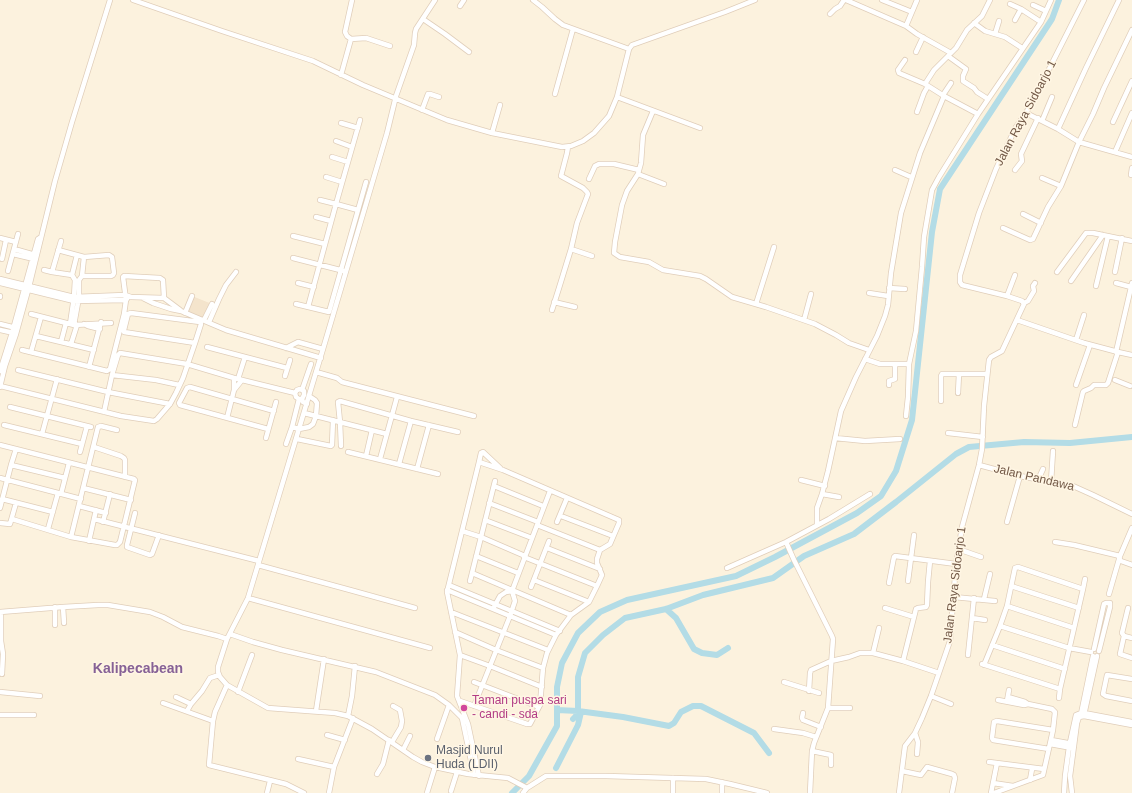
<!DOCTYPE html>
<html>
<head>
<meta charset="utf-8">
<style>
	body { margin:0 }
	canvas { display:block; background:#fcf2de }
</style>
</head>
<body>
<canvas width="1132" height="793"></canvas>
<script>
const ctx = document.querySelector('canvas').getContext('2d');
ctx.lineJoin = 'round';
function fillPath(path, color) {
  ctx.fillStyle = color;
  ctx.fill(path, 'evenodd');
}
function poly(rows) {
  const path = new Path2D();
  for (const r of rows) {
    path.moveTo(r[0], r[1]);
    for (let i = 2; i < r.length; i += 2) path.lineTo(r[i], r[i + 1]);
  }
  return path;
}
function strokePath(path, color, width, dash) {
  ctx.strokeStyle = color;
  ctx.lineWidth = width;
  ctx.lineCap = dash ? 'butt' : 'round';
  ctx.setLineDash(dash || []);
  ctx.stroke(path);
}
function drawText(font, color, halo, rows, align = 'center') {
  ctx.font = font + ' Helvetica,sans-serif';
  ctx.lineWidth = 3;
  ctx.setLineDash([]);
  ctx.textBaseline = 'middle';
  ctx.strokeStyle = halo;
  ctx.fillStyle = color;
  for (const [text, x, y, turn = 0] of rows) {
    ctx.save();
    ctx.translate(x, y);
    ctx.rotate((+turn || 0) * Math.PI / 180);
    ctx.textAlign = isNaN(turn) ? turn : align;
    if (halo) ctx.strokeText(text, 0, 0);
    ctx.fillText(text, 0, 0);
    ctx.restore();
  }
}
fillPath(poly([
	[192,296,212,304,204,320,185,313]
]), '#f4e4cc');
strokePath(poly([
	[666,609,676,618,694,649,702,653,717,655,728,648],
	[557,710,578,711,623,717,669,726,674,723,681,712,693,706,701,706,754,733,769,753],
	[578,711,578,677,585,653,603,635,625,618,666,609,703,595,773,578,804,556,854,534,896,502,956,454,969,447,1024,442,1070,443,1132,437],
	[573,719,576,716,577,711],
	[556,768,578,725,581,712],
	[512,793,529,776,557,726,557,687,562,663,578,633,600,612,627,600,736,576,775,557,857,513,881,496,896,471,912,420,932,232,940,189,1052,19,1059,0]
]), '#b3dce6', 6);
const minor = poly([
	[133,0,222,31,313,61,363,85,447,120,492,133,562,147,571,146,583,141,594,133,609,116,617,97,629,49,632,45,725,12,755,0],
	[352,0,345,32,347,36,351,39,366,38,390,46],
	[435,0,416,29,415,33,414,45,396,96,387,133,323,349,248,598,227,639,218,667,218,672,220,677,227,685,268,708,335,713,348,716,372,729,413,757,422,762,435,767,468,774,508,778,527,788,546,776,606,776,706,779,730,784,767,793],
	[533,0,542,7,555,19,563,25,629,49],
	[846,0,906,26,917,34,951,53],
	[882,0,912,12],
	[1010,4,1021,9,1041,22],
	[1033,5,1046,11],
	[460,6,464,0],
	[830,14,835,9,840,6,844,0],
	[423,19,445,34,469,52],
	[1015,20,1021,9],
	[974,23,985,31,1005,37,1022,48],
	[906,26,917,0],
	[995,34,999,21],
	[916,52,923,37],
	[948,56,966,69,963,76,963,81,974,88,977,92,988,99],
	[905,60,898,70,899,73,925,84],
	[341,75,351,39],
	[555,94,573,29],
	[943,95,951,83],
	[944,96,978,114],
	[617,97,700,128],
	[422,110,428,94,430,94,439,97],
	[653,111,643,135,641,163,638,174,627,191,622,205,615,242,614,253,620,257,649,262,663,270,700,276,706,279,732,297,766,307,815,324,836,335,849,343,869,350],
	[917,112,924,93,928,86],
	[1026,113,1058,129,1079,142,1132,157],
	[1042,121,1052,97],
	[1113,122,1132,81],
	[341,123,358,128],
	[1058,129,1086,68,1119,0],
	[492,133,500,105],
	[336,141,352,147],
	[1115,152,1132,113],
	[332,157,348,162],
	[895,170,911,177],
	[1015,170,1022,161,1021,154,1038,118],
	[638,174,664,184],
	[1131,175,1132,168],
	[326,177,342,182],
	[1042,178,1061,186],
	[589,179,595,166,599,164,614,164,639,170],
	[358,210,336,204,360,120],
	[1023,214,1041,223],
	[316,217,331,221],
	[1003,228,1030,240,1033,239,1048,207,1061,186,1079,142,1093,114,1104,88,1132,30],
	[293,236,325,244],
	[0,238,16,242],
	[14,249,35,255],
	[571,249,592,256],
	[58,250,84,257,109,255,112,257,114,273,113,275,111,276,82,276],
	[13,254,34,259],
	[293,258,344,271],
	[2,259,6,240],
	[44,270,52,272,72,275],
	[8,271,18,234],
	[52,272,61,241],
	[1057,272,1086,233,1093,233,1132,241],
	[1115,272,1122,238],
	[0,279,74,297,125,295,131,297,164,298,180,310],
	[1071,281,1103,235],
	[0,283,74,301,126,300,127,299],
	[298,283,314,287],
	[1116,283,1131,287],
	[1096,286,1108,236],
	[889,288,905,289],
	[869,293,888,296],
	[1007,296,1015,275],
	[0,297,0,296],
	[143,298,153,303,171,309,181,311,226,330,321,358],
	[554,302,575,307],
	[1024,303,1028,301,1034,291,1033,286,1035,283],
	[296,304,329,312,366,182],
	[756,304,774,247],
	[308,307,336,204,320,200],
	[552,310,559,288,571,249,577,223,588,194,587,192,583,188,561,176,567,153,568,147],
	[185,313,192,296],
	[31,314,74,325,111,323],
	[204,320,212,304],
	[804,320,811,294],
	[1017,320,1084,343,1118,352,1132,355],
	[209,322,219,299,226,285,236,272],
	[0,324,16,328],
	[70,324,74,297,75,280,72,275,77,255],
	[84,324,88,326,100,329],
	[74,325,79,297,79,280,82,276,84,257],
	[0,330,14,333],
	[36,336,94,350],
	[1076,340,1084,315],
	[61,342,66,323],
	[71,344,77,325],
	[207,347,287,368],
	[286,348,298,342,323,349],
	[22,350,107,371,110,369,124,314,126,300,123,277,124,276,160,278,163,280,164,298],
	[31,352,41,317],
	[1116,352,1132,283],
	[865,359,880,364,909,364],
	[89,367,101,322],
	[18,370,108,392,170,404],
	[0,371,12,333,38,239,41,237],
	[316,372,337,378,342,382,474,416],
	[112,375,156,380,179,385],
	[285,376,290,360],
	[234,378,234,390,242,380],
	[238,379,245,357],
	[1115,380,1130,386],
	[889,385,889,381,895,379,895,364],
	[1076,385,1090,345],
	[0,386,121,416,154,421,157,419,170,404,176,393,183,378,195,343,201,324,200,322,131,313,128,314,124,330,124,332,195,343],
	[0,387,5,366,16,334,29,287,55,181,72,122,110,0],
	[302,390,311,364],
	[958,393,959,374],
	[302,399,304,395,304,391,300,389,297,390,295,393,296,397,299,399,302,399,303,402,307,404],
	[941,401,941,376,942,374,987,374],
	[10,407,91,427],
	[104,412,112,375,118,355,120,353,187,364,234,378,295,393],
	[304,413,387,434],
	[906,416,908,397,909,364,916,331,922,267,924,237,932,190,939,177,978,114,1041,22,1051,0],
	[227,418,234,390],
	[4,425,82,444],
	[1075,425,1083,392,1084,391,1091,388,1094,385,1106,385,1108,383,1118,352],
	[292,427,299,429,309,427,313,424,316,416,317,403,315,400,309,396],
	[268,429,180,405,179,403,187,388,190,387,274,411],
	[948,433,983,437],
	[42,434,57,379],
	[266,438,276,402],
	[835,438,865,441,900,439],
	[297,439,331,446,332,445,333,420],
	[286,444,292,427,299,399],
	[0,445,134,479,135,480,120,542,117,545,115,545,71,537,12,519],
	[341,446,340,422,338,402,340,401,411,421,458,432],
	[94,447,121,456,124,458,125,460,125,477],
	[80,452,87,426],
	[348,452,438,474],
	[366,456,372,430],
	[380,459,397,397],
	[479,462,481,453,483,452,500,468],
	[399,464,411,421],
	[11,465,65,478],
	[979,465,1020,476,1073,486,1093,495,1132,514],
	[417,469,429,425],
	[0,478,81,499],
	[801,480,825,486],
	[1038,480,1043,469],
	[1051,482,1053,451],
	[494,486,543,506],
	[83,488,131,500],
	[61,494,69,463],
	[822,494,839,497],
	[2,499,53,512],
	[489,503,538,522],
	[79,506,106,513],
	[0,508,11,465,16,449],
	[135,513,127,545,127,547,150,555,152,554,159,535],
	[561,516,613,536],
	[94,519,259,561],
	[485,520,532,538],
	[103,522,110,494],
	[557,522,567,498],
	[1007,522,1020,476],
	[0,523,10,524,16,503],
	[537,525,600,550],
	[817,525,817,508,822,494,828,471,841,411,856,377,877,336,885,316,888,305,891,273,901,213,920,153,944,96,925,84,934,70,956,48,967,30,982,16,990,0],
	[48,529,58,493],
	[462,531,481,537,525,556],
	[71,537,98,427,101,426,117,430],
	[89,541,96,510],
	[786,542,794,560,832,636,833,639,828,708,814,743,812,751,810,793],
	[1055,542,1074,545,1120,556],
	[547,548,600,569],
	[958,549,981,557],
	[476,556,518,573],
	[524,557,597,586],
	[1119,558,1121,561,1132,565],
	[258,565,350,590,415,608],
	[727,568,786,542,829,519,870,494],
	[472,573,571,615],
	[534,580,589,602],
	[470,581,495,481],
	[908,581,914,535],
	[889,583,894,557,895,556,956,564],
	[449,585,560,631],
	[1011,586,1079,608],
	[531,587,549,541],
	[1083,589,1085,579],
	[447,590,556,635],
	[1109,594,1120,556,1132,528],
	[954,597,995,601],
	[248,598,430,648],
	[984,599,990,574],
	[1007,606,1074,628],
	[55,607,55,625],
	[63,607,64,623],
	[494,607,500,596,506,592,512,591],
	[885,608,914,617],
	[1128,608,1122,633,1124,636,1132,638],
	[0,612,63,607,98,605,108,605,150,612,163,617,182,627,218,636,227,639],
	[1,612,1,641,3,654,2,674],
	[451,612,548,650],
	[972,618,985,620],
	[1000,626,1069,648,1091,652],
	[455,632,496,650,543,668],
	[230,634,253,642,282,650,376,672,435,695,449,705,462,718,474,775],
	[1124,636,1120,654,1132,658],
	[992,645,1065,669],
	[1094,649,1104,604,1106,603,1110,603,1110,607,1099,651],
	[873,653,879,628],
	[460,655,490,666,542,687],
	[968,655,974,598],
	[903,661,916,609,918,608,926,607,927,605,928,582,930,561],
	[982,664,1060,689,1059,698],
	[984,665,1000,626,1007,606,1015,568,1018,567,1083,589,1060,689],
	[1132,679,1107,675,1103,694,1106,696,1132,701],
	[474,682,539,707],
	[784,682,819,693],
	[809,691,810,673,811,670,831,661,849,657,860,653,873,653,903,661,939,673],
	[0,692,40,696],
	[238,692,252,655],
	[931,696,951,704],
	[176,697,191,704],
	[998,700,1024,705,1028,704],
	[460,701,527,724,530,724,540,705,543,668,547,653,556,635,571,615,589,602,597,586,602,575,597,563,597,559,600,550,610,544,619,523,619,520,503,470,479,462,447,592,460,655,457,696,468,724,479,776],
	[1007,701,1009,690],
	[163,703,213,721,215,712,227,685],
	[474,706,510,616,515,601,512,591,550,491],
	[828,708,850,708],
	[187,711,191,704,202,691,210,678,219,675],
	[316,711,324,659],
	[803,713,802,718,803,720,821,727],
	[1081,714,1093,656],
	[0,715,34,715],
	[1084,715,1097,656],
	[348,716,352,696,355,666],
	[213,721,209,765,286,784,304,793],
	[774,729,803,733,816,737],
	[915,733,918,742,917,754],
	[327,735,345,740],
	[437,739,449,705],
	[1051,740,1073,744],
	[392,742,401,727,402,721,400,710,393,706],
	[1050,744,1072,748],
	[1049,749,993,740,992,738,994,722,997,721,1053,730],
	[403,750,410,736],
	[812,751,831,755,831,765],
	[298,759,334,767],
	[989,762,1044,769],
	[902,771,921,775,927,767,952,774,954,775,955,778,952,793],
	[377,774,383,764,389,740],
	[673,778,673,793],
	[1030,780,1032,769],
	[993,783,1013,786],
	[451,791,457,772],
	[267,793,270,781],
	[329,793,334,767,353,718],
	[427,793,435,767],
	[523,793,527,788],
	[722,793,722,782],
	[899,793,905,746,915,733,922,718,931,696,950,641,956,564,962,527,979,465,982,449,984,406,989,360,991,357,1002,351,1024,304,1022,301,1007,296,962,285,960,282,960,275,979,213,996,169,1016,127,1026,113,1038,91,1084,0],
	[991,793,997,763],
	[994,793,1043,775,1053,730,1055,712,1052,709,1028,704,1025,702,1008,697],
	[1064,793,1065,776,1069,747,1076,715,1081,713,1084,713,1132,722],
	[1072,793,1070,776,1077,723,1079,717,1084,716,1132,725]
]);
strokePath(minor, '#e0ceba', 6);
strokePath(minor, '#fff', 4.5);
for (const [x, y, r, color] of [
	[464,708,4,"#d1479c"],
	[428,758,4,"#6b7280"]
]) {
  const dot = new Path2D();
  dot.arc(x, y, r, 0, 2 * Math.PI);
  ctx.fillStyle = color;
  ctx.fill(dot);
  strokePath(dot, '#fff6e4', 1.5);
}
drawText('12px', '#725846', '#fff6e4', [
	["Jalan Raya Sidoarjo 1",1026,113,-62],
	["Jalan Pandawa",1034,478,13],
	["Jalan Raya Sidoarjo 1",955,585,-83]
]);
drawText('12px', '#b23c85', '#fff6e4', [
	["Taman puspa sari",472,701],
	["- candi - sda",472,715]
], 'left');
drawText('12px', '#5b616d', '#fff6e4', [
	["Masjid Nurul",436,751],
	["Huda (LDII)",436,765]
], 'left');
drawText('bold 14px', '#866196', '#fff6e4', [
	["Kalipecabean",138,669]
]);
</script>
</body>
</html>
